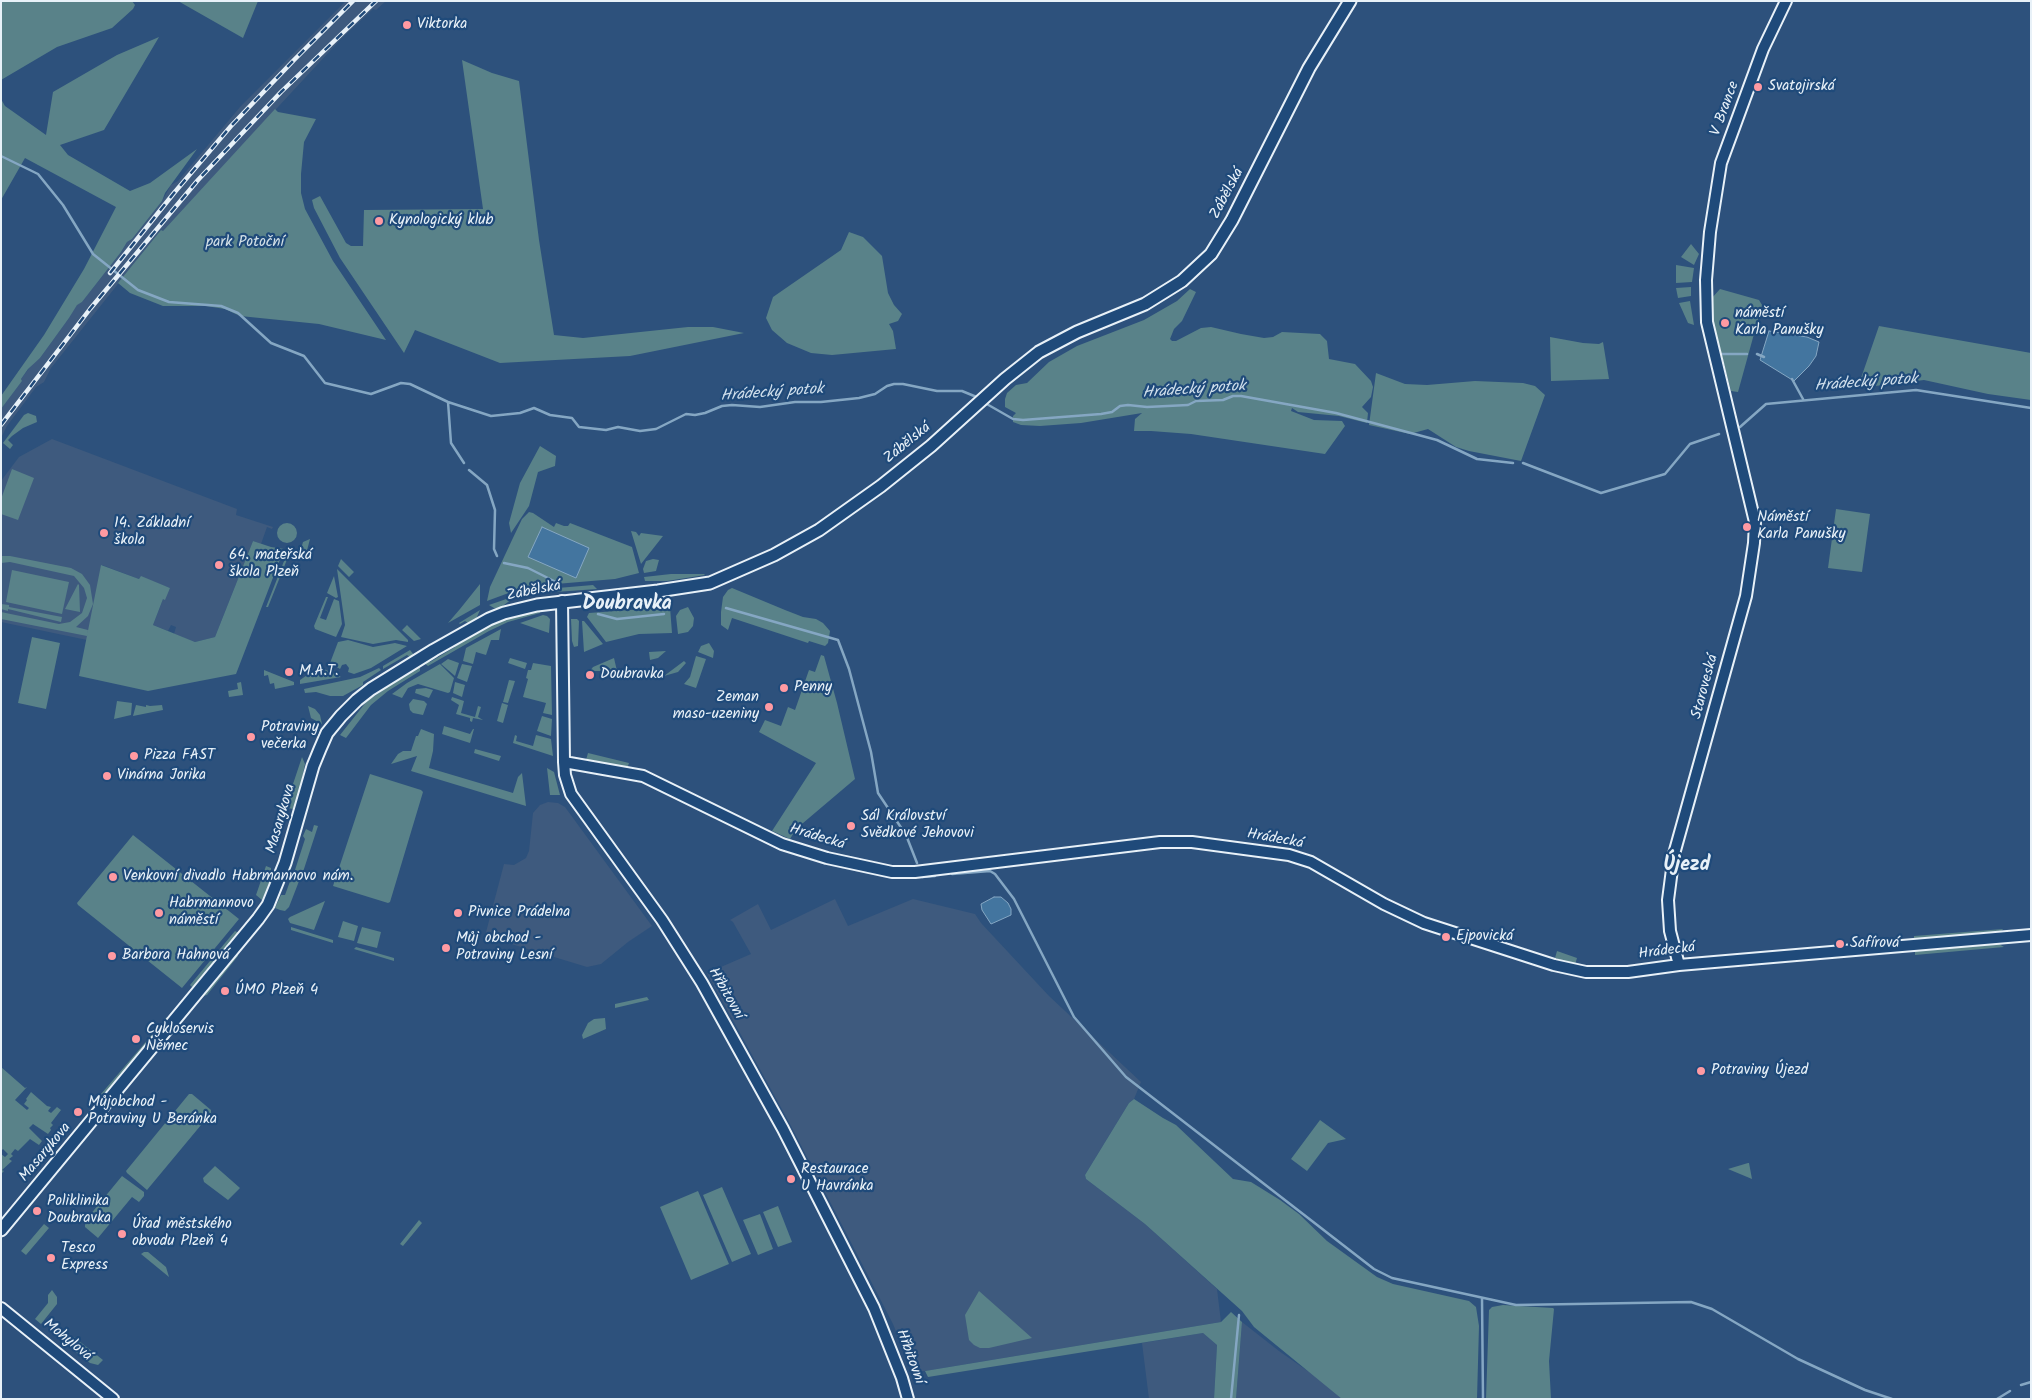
<!DOCTYPE html>
<html>
<head>
<meta charset="utf-8">
<style>
	body { margin:0 }
	#map { position:relative; width:2032px; height:1400px; overflow:hidden; background:#2d517c; font-family:Kalam,sans-serif }
	canvas { display:block }
	.frame { position:absolute; inset:0; border:2px solid #e8f1f8; pointer-events:none }
</style>
</head>
<body>
<div id="map">
<canvas width="2032" height="1400"></canvas>
<div class="frame"></div>
</div>
<script>
const ctx = document.querySelector('canvas').getContext('2d');
ctx.lineJoin = 'round';
function fillPath(path, color) {
  ctx.fillStyle = color;
  ctx.fill(path, 'evenodd');
}
function poly(rows) {
  const path = new Path2D();
  for (const r of rows) {
    if (r.length === 3) {
      path.moveTo(r[0] + r[2], r[1]);
      path.arc(r[0], r[1], r[2], 0, 2 * Math.PI);
      continue;
    }
    path.moveTo(r[0], r[1]);
    for (let i = 2; i < r.length; i += 2) path.lineTo(r[i], r[i + 1]);
  }
  return path;
}
function strokePath(path, color, width, dash) {
  ctx.strokeStyle = color;
  ctx.lineWidth = width;
  ctx.lineCap = dash ? 'butt' : 'round';
  ctx.setLineDash(dash || []);
  ctx.stroke(path);
}
function drawText(font, color, halo, rows, align = 'center') {
  ctx.font = font + ' Kalam,sans-serif';
  ctx.lineWidth = 4.5;
  ctx.setLineDash([]);
  ctx.textBaseline = 'middle';
  ctx.strokeStyle = halo;
  ctx.fillStyle = color;
  for (const [text, x, y, turn = 0] of rows) {
    ctx.save();
    ctx.translate(x, y);
    ctx.rotate((+turn || 0) * Math.PI / 180);
    ctx.textAlign = isNaN(turn) ? turn : align;
    if (halo) ctx.strokeText(text, 0, 0);
    ctx.fillText(text, 0, 0);
    ctx.restore();
  }
}
fillPath(poly([
	[346,1,386,1,376,10,373,9,342,38,163,231,161,230,51,368,44,382,36,387,7,426,1,438,1,409,22,381,21,379,33,363,40,358,69,318,77,304,82,302,121,252,127,242,132,239,162,201,171,185,178,181,240,107],
	[52,439,237,509,236,515,273,527,272,529,267,527,261,544,253,541,215,637,195,642,174,634,176,627,171,625,168,631,153,625,163,599,170,588,141,577,139,579,102,565,87,640,1,622,1,481,19,457],
	[548,802,558,803,565,807,652,926,628,942,601,964,587,967,485,936,504,864,514,865,526,858,529,851,533,813,540,805],
	[835,899,848,926,913,899,975,914,981,923,1049,996,1141,1082,1134,1099,1129,1103,1085,1175,1086,1179,1145,1224,1217,1289,1221,1322,925,1371,912,1371,893,1324,789,1122,707,973,751,954,733,922,730,920,758,904,771,930],
	[1242,1322,1279,1351,1335,1390,1343,1399,1236,1399],
	[1203,1333,1217,1345,1214,1399,1149,1399,1142,1343]
]), '#3e5a7e');
fillPath(poly([
	[1,1,132,1,135,5,133,9,112,28,57,47,1,80],
	[178,1,258,1,243,38],
	[159,37,104,130,60,145,68,155,130,191,150,183,197,149,165,193,162,201,132,239,127,242,121,252,82,302,77,305,69,318,40,358,28,369,21,379,22,381,1,409,1,396,44,335,84,269,116,207,25,158,1,200,1,99,5,106,46,135,53,92,117,55],
	[462,60,492,73,519,81,539,240,554,335,583,338,688,327,713,327,744,333,630,356,500,363,415,330,404,353,340,258,314,208,312,200,320,196,346,243,351,246,363,246,364,210,483,209],
	[275,109,278,112,316,119,304,142,301,174,301,193,305,209,333,261,386,340,319,324,240,316,225,309,206,306,163,306,130,293,118,283,161,230,163,231],
	[849,232,863,237,882,256,888,293,894,305,902,314,898,321,889,324,893,331,896,349,832,355,811,353,787,343,772,330,766,318,773,297,841,250],
	[1691,244,1699,254,1694,265,1681,257],
	[1676,265,1694,268,1692,282,1676,283],
	[1691,287,1691,296,1678,298,1676,288],
	[1190,289,1196,292,1182,321,1174,329,1170,339,1172,341,1176,341,1201,328,1211,327,1241,334,1264,338,1273,337,1282,332,1320,334,1327,341,1329,359,1355,364,1371,381,1373,387,1371,397,1362,407,1368,413,1367,423,1339,416,1298,412,1292,408,1291,411,1314,420,1342,421,1345,426,1325,454,1191,434,1151,431,1134,431,1135,419,1142,413,1081,423,1040,426,1021,425,1013,422,1013,416,1016,413,1005,407,1005,399,1007,393,1016,385,1027,383,1049,362,1077,346,1144,320,1177,301],
	[1720,289,1759,300,1762,305,1738,392,1731,391,1713,321,1711,299],
	[1690,301,1694,325,1688,323,1679,303],
	[1879,326,2031,353,2031,400,1988,394,1924,380,1867,387,1861,382,1861,378],
	[1550,337,1583,343,1599,344,1603,342,1609,379,1551,381],
	[1376,373,1405,384,1427,385,1475,381,1523,383,1535,386,1545,395,1521,461,1469,451,1456,447,1428,429,1410,434,1369,425],
	[28,413,36,416,37,422,23,428,12,436,8,440,13,445,10,449,3,443,24,415],
	[540,446,556,456,555,466,538,472,529,506,511,533,509,523,520,483],
	[12,469,34,478,18,520,1,514,1,499],
	[1836,509,1870,514,1862,572,1828,568],
	[529,512,533,513,554,527,556,523,564,526,568,526,570,523,632,547,639,573,615,579,544,585,514,591,487,601,490,587,512,540,522,519],
	[287,533,10],
	[631,531,636,532,639,536,641,533,663,536,641,564],
	[310,539,305,558,299,556,303,542],
	[253,541,271,547,284,549,236,674,148,691,79,676,101,565,139,579,141,576,170,588,165,600,163,599,153,625,195,642,215,637],
	[288,551,290,552,268,607,266,607],
	[1,556,10,556,71,568,82,574,90,585,93,604,88,616,76,627,88,630,87,636,1,619,1,612,59,624,70,622,82,613,87,598,84,588,74,576,10,562,1,563],
	[341,559,354,572,349,577,338,566],
	[653,559,659,560,656,571,644,573,643,569,646,561],
	[337,569,408,640,408,642,396,640,373,644,341,637,345,625],
	[12,570,69,582,62,614,6,602],
	[671,574,704,574,705,575,667,581,645,581,644,577],
	[334,576,338,597,336,598,327,593],
	[78,584,79,585,80,612,65,609],
	[480,584,480,605,448,623,460,609],
	[593,585,597,589,528,594,528,593,546,589],
	[732,588,785,610,803,617,816,619,823,623,830,631,828,643,825,646,809,641,808,643,732,618,728,630,721,625,721,612,723,597,728,590],
	[326,597,328,597,320,618,326,620,334,599,339,601,342,624,336,637,315,629,314,626],
	[512,597,512,599,500,608,494,608,489,605],
	[1,604,9,605,9,607,62,617,61,622,8,609,8,611,1,609],
	[670,607,672,633,639,634,606,642,587,617,589,613],
	[688,607,694,618,693,626,688,632,678,634,676,616,680,610],
	[480,610,476,619,468,623,465,621,460,624,459,623],
	[541,610,540,613,508,622,489,631,428,666,423,662,427,661,430,662,455,647,455,644,491,624,513,616],
	[543,615,547,616,550,619,549,633,520,623],
	[571,619,577,619,579,621,578,646,574,647,572,641],
	[582,621,584,621,603,644,584,652],
	[407,625,421,639,414,641,402,630],
	[501,629,499,640,491,640,486,655,476,652,473,664,463,661,466,648],
	[32,637,60,643,46,709,18,703],
	[348,640,373,647,395,643,407,646,371,668,354,674,348,672,349,668,346,664,342,665,340,669,330,663,338,642],
	[709,643,714,651,713,658,698,652,701,646],
	[410,650,414,655,410,657,407,655,383,669,383,666],
	[666,651,658,658,650,660,649,652],
	[821,655,824,656,837,703,855,779,796,829,790,839,772,831,816,763,759,732,765,720,781,726,788,707,795,710,809,670,815,672],
	[696,656,706,659,696,688,684,684,690,677],
	[510,658,527,663,525,669,508,663],
	[614,658,617,671,590,671,593,667],
	[448,659,459,663,455,676,441,664],
	[684,661,686,663,678,672,664,676],
	[533,663,551,666,552,715,543,713,546,703,523,697,528,679,526,678,528,670,531,670],
	[440,664,454,678,450,692,448,693,418,684,408,688,402,698,392,694,407,683],
	[462,664,472,666,467,682,457,678],
	[420,665,420,671,388,691,371,705,346,738,340,735,367,701],
	[379,668,381,670,363,682,363,685,343,696,330,696,316,692,305,693,304,689,360,677],
	[316,669,324,669,341,677,300,684,300,680],
	[264,670,294,682,294,685,275,689,274,683,270,684,268,675,264,676],
	[509,680,515,681,508,703,503,702],
	[241,682,243,695,229,697,228,691,238,689,237,683],
	[455,682,465,685,462,697,453,693],
	[426,688,433,690,429,698,415,693,416,689],
	[452,697,464,701,461,713,475,717,478,706,481,707,478,717,483,720,473,718,472,722,470,721,470,718,456,714,459,705,451,700],
	[413,699,424,701,427,704,423,715,413,713,410,710,409,704],
	[117,701,132,703,131,715,114,719],
	[502,703,508,705,503,723,497,721],
	[136,705,146,707,146,705,150,706,162,705,163,710,133,716],
	[308,706,315,709,320,715,322,724,311,718],
	[542,716,552,719,551,736,537,731],
	[444,726,470,734,473,729,474,729,470,743,442,734],
	[421,729,434,734,433,751,429,768,513,793,518,777,522,773,526,806,411,771,417,756,391,764,398,754,403,751,411,751,416,736,418,736],
	[515,735,517,736,516,741,533,746,536,735,551,739,553,756,513,743],
	[475,749,501,756,499,761,474,753],
	[588,753,629,763,627,769,586,760],
	[302,757,305,764,298,798,293,809,288,808,286,805],
	[547,768,554,772,560,795,550,795],
	[370,774,421,790,423,792,390,902,388,903,333,886],
	[314,825,318,826,303,872,295,870,305,839,303,836,306,829,312,832],
	[133,835,239,919,182,988,78,905,77,903],
	[266,866,271,868,271,881,262,900,256,895],
	[293,873,301,876,289,907,285,911,280,910,275,908,281,895,285,895],
	[325,901,314,930,290,923,288,919,290,917],
	[343,921,358,926,354,941,338,937],
	[291,927,333,940,333,943,291,930],
	[362,927,381,932,377,948,357,943],
	[2003,929,2000,933,1914,942,1914,936],
	[235,931,239,933,194,989,190,985],
	[1999,944,2004,947,1915,955,1915,951],
	[356,947,394,958,394,961,354,949],
	[1557,951,1577,958,1575,965,1555,958],
	[238,954,238,956,207,995,203,996],
	[647,997,649,1000,615,1008,615,1004],
	[167,1017,171,1017,99,1103,97,1103,101,1094],
	[605,1018,606,1029,583,1039,582,1035,588,1023,594,1019],
	[1,1067,25,1088,27,1087,15,1100,27,1110,29,1108,24,1104,27,1100,26,1099,31,1092,47,1106,51,1107,48,1111,51,1113,57,1107,61,1110,51,1123,53,1125,50,1128,51,1130,48,1134,33,1124,29,1128,42,1141,39,1145,30,1139,18,1151,15,1149,11,1154,13,1156,9,1159,12,1161,2,1170,4,1171,1,1174,1,1154,5,1157,8,1154,3,1149,1,1151],
	[189,1094,192,1094,211,1110,211,1113,147,1190,127,1173,126,1171],
	[1134,1099,1163,1118,1176,1125,1233,1179,1251,1182,1280,1200,1299,1214,1327,1241,1377,1277,1393,1284,1469,1301,1476,1307,1479,1326,1477,1399,1342,1399,1254,1327,1242,1311,1145,1224,1086,1179,1085,1175,1129,1103],
	[1320,1120,1346,1139,1328,1143,1307,1171,1291,1159],
	[1749,1163,1752,1179,1728,1169,1748,1163],
	[215,1166,240,1188,228,1200,204,1182,203,1178],
	[122,1176,144,1192,144,1196,139,1202,132,1197,98,1238,85,1227,85,1221],
	[722,1187,751,1254,732,1262,703,1195],
	[698,1191,729,1264,691,1280,660,1207],
	[778,1206,792,1242,778,1247,763,1212],
	[760,1214,773,1249,758,1255,743,1220],
	[419,1220,422,1223,403,1246,400,1244],
	[44,1224,49,1228,26,1255,21,1251],
	[144,1252,148,1252,166,1267,169,1277,141,1254],
	[52,1290,57,1297,57,1304,41,1324,35,1319,48,1303,48,1295],
	[979,1291,1032,1338,989,1348,980,1348,974,1345,969,1340,965,1315],
	[1503,1305,1553,1308,1554,1309,1549,1361,1551,1399,1486,1399,1489,1310,1492,1307],
	[1231,1312,1242,1322,1236,1399,1214,1399,1217,1345,1203,1333,928,1377,925,1371,1221,1322],
	[74,1337,103,1360,98,1365,90,1363,68,1346,68,1343]
]), '#598289');
const water = poly([
	[1769,331,1807,337,1819,342,1816,356,1809,366,1794,381,1760,360,1769,331],
	[542,527,589,548,576,578,528,557,542,527],
	[994,897,1001,897,1008,903,1011,909,1011,915,991,924,982,910,981,904,994,897]
]);
fillPath(water, '#43759f');
strokePath(water, '#85a7c3', 1);
strokePath(poly([
	[1,156,38,174,63,205,93,254,138,290,169,302,221,306,238,313,271,343,304,356,325,383,371,394,401,383,410,384,448,402,491,416,520,413,534,408,550,415,572,418,579,427,606,430,618,427,640,431,656,429,686,414,695,415,705,413,722,406,732,405,760,407,795,402,821,402,859,398,875,394,887,386,894,384,903,384,937,391,962,391,979,398],
	[1718,354,1747,354],
	[1757,354,1764,357],
	[1792,379,1803,399],
	[448,402,451,443,464,463],
	[985,403,1013,419,1023,420,1101,414,1112,412,1120,406,1128,405,1147,407,1188,405,1196,401,1223,400,1233,396,1241,396,1336,413,1437,440,1477,459,1513,463],
	[1740,427,1766,404,1916,390,2031,408],
	[1523,463,1601,493,1665,474,1690,444,1719,434],
	[469,470,487,485,495,510,494,549,497,556],
	[504,563,528,568,556,582],
	[726,608,838,640,849,669,871,752,878,793,906,835,917,863],
	[598,614,617,619,664,614],
	[952,874,990,871,995,874,1014,899,1074,1017,1126,1077,1374,1269,1392,1278,1516,1305,1691,1302,1712,1309,1798,1359,1865,1390,1892,1399],
	[922,877,935,876],
	[1482,1298,1483,1399],
	[2021,1385,2031,1382],
	[1231,1399,1239,1315],
	[1997,1399,2010,1391]
]), '#85a7c3', 2.5);
const tertiary = poly([
	[562,601,564,762,565,775,571,794,662,920,702,983,783,1129,874,1308,902,1378,908,1399],
	[564,762,643,776,782,844,827,858,892,872,915,872,1160,842,1192,842,1289,855,1311,862,1384,904,1424,923,1554,965,1586,972,1628,972,1679,965,2031,935],
	[1679,965,1670,931,1668,900,1674,854,1746,596,1754,543,1755,522,1707,322,1706,280,1710,232,1721,163,1763,49,1786,1],
	[1,1308,113,1399]
]);
const secondary = poly([
	[1,1230,258,919,268,905,285,863,313,766,320,749,327,733,341,716,357,700,371,689,434,650,489,619,504,613,537,605,658,591,710,583,774,555,819,530,881,486,931,446,1005,379,1039,352,1077,332,1145,304,1182,281,1211,254,1232,220,1309,68,1350,1]
]);
strokePath(tertiary, '#e8f1f8', 14);
strokePath(secondary, '#e8f1f8', 15);
strokePath(tertiary, '#1f4a7a', 10);
strokePath(secondary, '#1f4a7a', 11);
const rail = poly([
	[110,273,174,193,231,126,294,60,353,1],
	[1,425,90,309,198,180,281,92,376,1]
]);
strokePath(rail, '#e8f1f8', 4.5);
strokePath(rail, '#1f4a7a', 2.5, [8]);
for (const [x, y, r, color] of [
	[407,25,5,"#ff9aa2"],
	[1758,87,5,"#ff9aa2"],
	[379,221,5,"#ff9aa2"],
	[1725,323,5,"#ff9aa2"],
	[1747,527,5,"#ff9aa2"],
	[104,533,5,"#ff9aa2"],
	[219,565,5,"#ff9aa2"],
	[289,672,5,"#ff9aa2"],
	[590,675,5,"#ff9aa2"],
	[784,688,5,"#ff9aa2"],
	[769,707,5,"#ff9aa2"],
	[251,737,5,"#ff9aa2"],
	[134,756,5,"#ff9aa2"],
	[107,776,5,"#ff9aa2"],
	[851,826,5,"#ff9aa2"],
	[113,877,5,"#ff9aa2"],
	[159,913,5,"#ff9aa2"],
	[458,913,5,"#ff9aa2"],
	[1446,937,5,"#ff9aa2"],
	[1840,944,5,"#ff9aa2"],
	[446,948,5,"#ff9aa2"],
	[112,956,5,"#ff9aa2"],
	[225,991,5,"#ff9aa2"],
	[136,1039,5,"#ff9aa2"],
	[1701,1071,5,"#ff9aa2"],
	[78,1112,5,"#ff9aa2"],
	[791,1179,5,"#ff9aa2"],
	[37,1211,5,"#ff9aa2"],
	[122,1234,5,"#ff9aa2"],
	[51,1258,5,"#ff9aa2"]
]) {
  const dot = new Path2D();
  dot.arc(x, y, r, 0, 2 * Math.PI);
  ctx.fillStyle = color;
  ctx.fill(dot);
  strokePath(dot, '#1f4a7a', 2);
}
drawText('15px', '#e8f1f8', '#1f4a7a', [
	["Viktorka",417,25],
	["Svatojirská",1768,87],
	["Kynologický klub",389,221],
	["náměstí",1735,314],
	["Karla Panušky",1735,331],
	["Náměstí",1757,518],
	["Karla Panušky",1757,535],
	["14. Základní",114,524],
	["škola",114,541],
	["64. mateřská",229,556],
	["škola Plzeň",229,573],
	["M.A.T.",299,672],
	["Doubravka",600,675],
	["Penny",794,688],
	["Zeman",759,698,"right"],
	["maso-uzeniny",759,715,"right"],
	["Potraviny",261,728],
	["večerka",261,745],
	["Pizza FAST",144,756],
	["Vinárna Jorika",117,776],
	["Sál Království",861,817],
	["Svědkové Jehovovi",861,834],
	["Venkovní divadlo Habrmannovo nám.",123,877],
	["Habrmannovo",169,904],
	["náměstí",169,921],
	["Pivnice Prádelna",468,913],
	["Ejpovická",1456,937],
	["Můj obchod -",456,939],
	["Potraviny Lesní",456,956],
	["Safírová",1850,944],
	["Barbora Hahnová",122,956],
	["ÚMO Plzeň 4",235,991],
	["Cykloservis",146,1030],
	["Němec",146,1047],
	["Potraviny Újezd",1711,1071],
	["Můjobchod -",88,1103],
	["Potraviny U Beránka",88,1120],
	["Restaurace",801,1170],
	["U Havránka",801,1187],
	["Poliklinika",47,1202],
	["Doubravka",47,1219],
	["Úřad městského",132,1225],
	["obvodu Plzeň 4",132,1242],
	["Tesco",61,1249],
	["Express",61,1266]
], 'left');
drawText('15px', '#e8f1f8', '#1f4a7a', [
	["V Brance",1726,109,-70],
	["Zábělská",1228,194,-62],
	["Zábělská",908,444,-39],
	["Zábělská",534,592,-11],
	["Staroveská",1706,687,-75],
	["Masarykova",282,819,-74],
	["Hrádecká",817,838,17],
	["Hrádecká",1275,840,10],
	["Hrádecká",1667,952,-7],
	["Hřbitovní",725,994,60],
	["Masarykova",46,1153,-50],
	["Mohylová",67,1341,39],
	["Hřbitovní",909,1357,70]
]);
drawText('15px', '#d3e0e7', '#1f4a7a', [
	["park Potoční",245,243]
]);
drawText('italic 16px', '#cfdeeb', '#1f4a7a', [
	["Hrádecký potok",1866,384,-4],
	["Hrádecký potok",1194,391,-4],
	["Hrádecký potok",772,394,-4]
]);
drawText('bold 20px', '#e8f1f8', '#1f4a7a', [
	["Doubravka",627,606],
	["Újezd",1687,867]
]);
</script>
</body>
</html>
